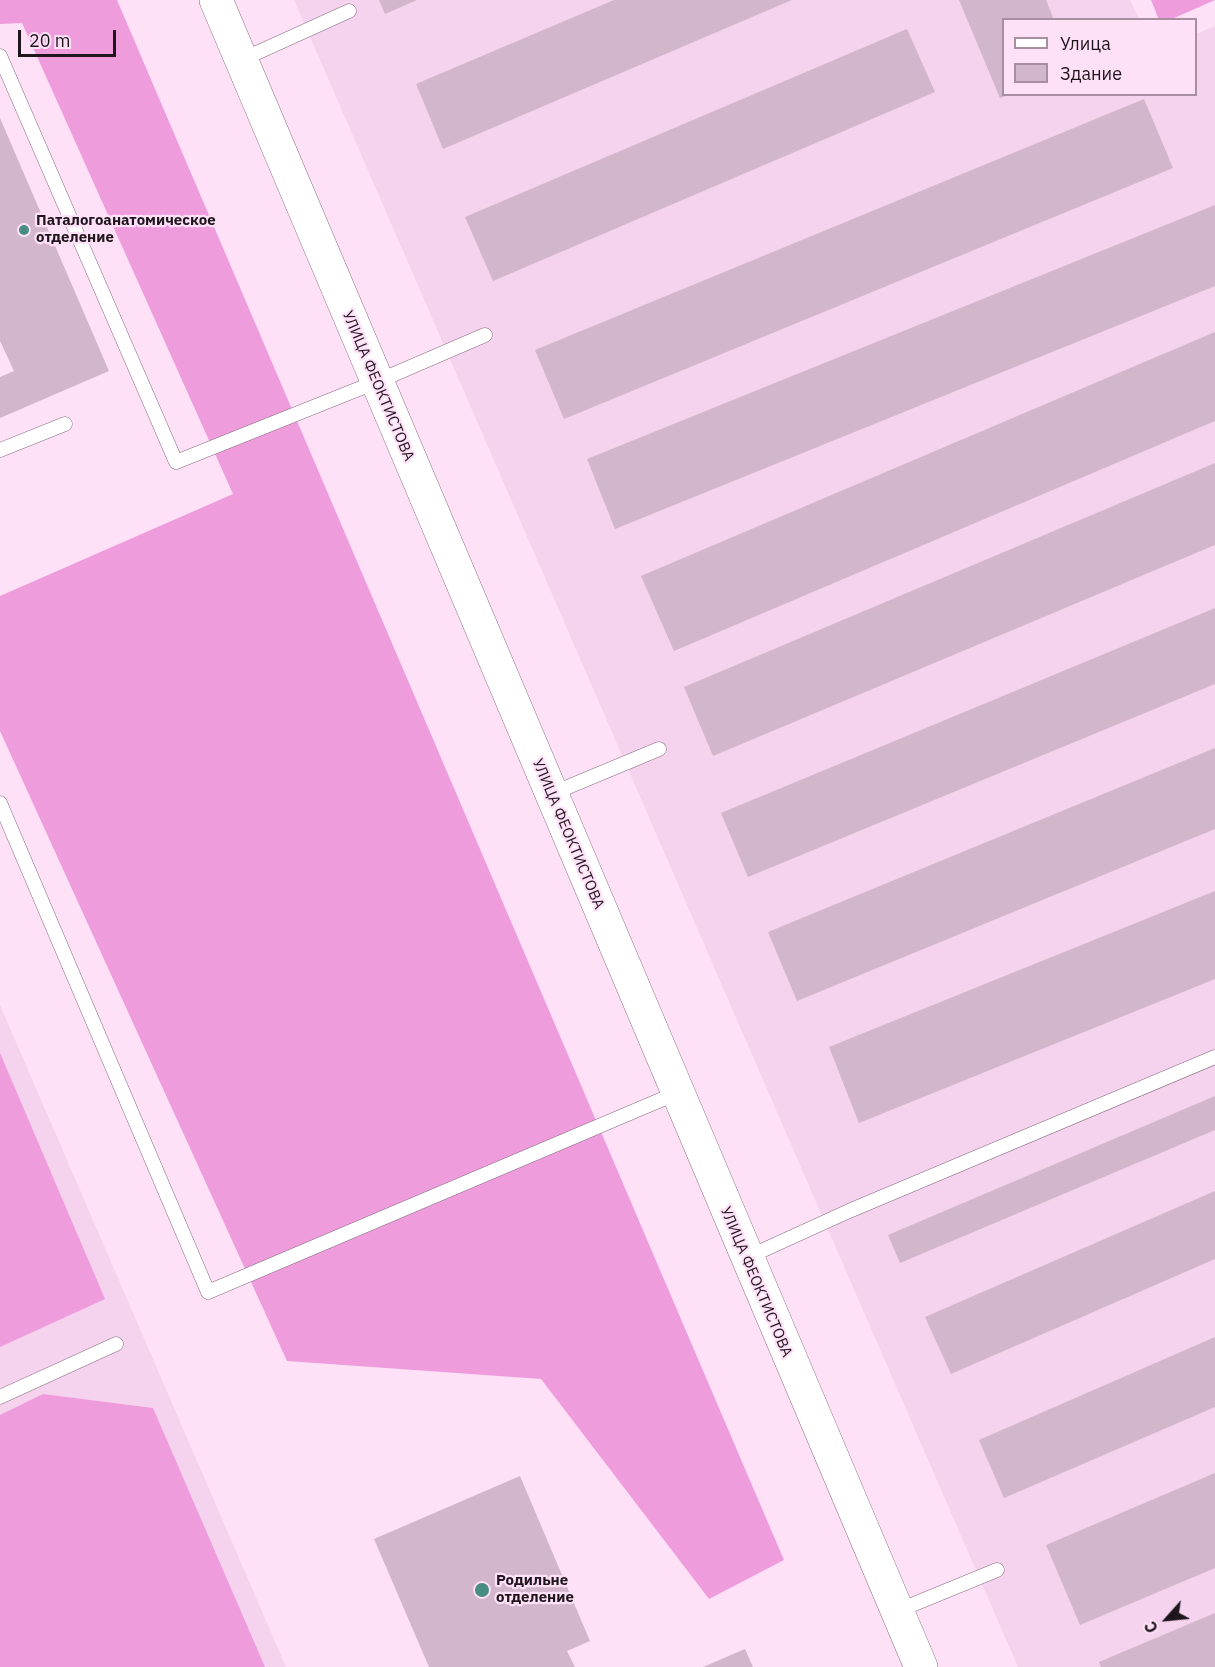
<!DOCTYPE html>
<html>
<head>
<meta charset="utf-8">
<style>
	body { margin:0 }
	#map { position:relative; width:1215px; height:1667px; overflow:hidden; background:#fee1f7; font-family:"IBM Plex Sans",sans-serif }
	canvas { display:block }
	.legend { position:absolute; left:1002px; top:18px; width:195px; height:78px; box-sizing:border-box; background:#fee1f7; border:2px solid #a58fa0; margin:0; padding:8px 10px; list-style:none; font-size:18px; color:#1f151d }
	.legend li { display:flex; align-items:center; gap:12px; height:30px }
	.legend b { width:30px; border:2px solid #a58fa0 }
	.north { position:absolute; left:1137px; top:1589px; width:60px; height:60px; -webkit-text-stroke:4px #fee1f7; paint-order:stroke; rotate:243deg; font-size:16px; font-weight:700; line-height:24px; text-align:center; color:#1f151d }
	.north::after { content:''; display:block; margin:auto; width:21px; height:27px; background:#1f151d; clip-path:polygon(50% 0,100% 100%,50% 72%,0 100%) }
	.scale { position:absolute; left:18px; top:30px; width:98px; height:27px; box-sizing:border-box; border:3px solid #1f151d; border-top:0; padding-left:8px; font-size:18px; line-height:21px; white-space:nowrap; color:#1f151d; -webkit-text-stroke:4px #fee1f7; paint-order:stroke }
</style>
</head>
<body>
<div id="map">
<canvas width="1215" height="1667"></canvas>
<ul class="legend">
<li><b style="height:8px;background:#fff"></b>Улица</li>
<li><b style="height:16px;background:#d2b6cb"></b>Здание</li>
</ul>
<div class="north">С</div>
<div class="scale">20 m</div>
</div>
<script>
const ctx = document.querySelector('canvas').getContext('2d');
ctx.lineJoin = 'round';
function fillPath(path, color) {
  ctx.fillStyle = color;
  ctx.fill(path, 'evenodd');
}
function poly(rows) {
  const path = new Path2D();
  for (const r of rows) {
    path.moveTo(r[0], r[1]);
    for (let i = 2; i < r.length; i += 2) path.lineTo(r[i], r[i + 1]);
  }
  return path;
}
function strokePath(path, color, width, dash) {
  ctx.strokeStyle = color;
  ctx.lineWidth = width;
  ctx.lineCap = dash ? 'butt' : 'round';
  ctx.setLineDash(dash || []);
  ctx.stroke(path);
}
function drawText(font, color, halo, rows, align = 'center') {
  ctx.font = font + ' "IBM Plex Sans",sans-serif';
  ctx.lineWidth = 4.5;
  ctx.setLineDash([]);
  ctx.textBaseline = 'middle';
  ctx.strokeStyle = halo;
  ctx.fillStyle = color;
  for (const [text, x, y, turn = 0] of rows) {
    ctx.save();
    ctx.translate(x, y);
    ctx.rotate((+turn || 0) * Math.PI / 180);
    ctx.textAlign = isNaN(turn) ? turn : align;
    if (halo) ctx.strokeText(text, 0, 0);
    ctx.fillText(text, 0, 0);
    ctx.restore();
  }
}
fillPath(poly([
	[294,0,1130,0,1139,19,1004,20,1004,94,1196,94,1196,34,1215,26,1215,1667,1018,1667],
	[0,1005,286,1667,0,1667]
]), '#f5d2ed');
fillPath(poly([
	[0,0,117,0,784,1560,709,1599,541,1379,287,1361,0,731,0,596,233,494,22,23,0,24],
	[1151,0,1215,0,1172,19,1159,20],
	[0,1053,105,1299,0,1347],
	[43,1394,153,1408,265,1667,0,1667,0,1415]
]), '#ef9cdd');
fillPath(poly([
	[379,0,417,0,385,14],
	[614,0,792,0,443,149,416,84],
	[959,0,1046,0,1054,20,1004,20,1004,94,1009,95,1000,98],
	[907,29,935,92,493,281,465,217],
	[1144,99,1173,168,564,419,535,350],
	[0,118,109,371,0,418,0,377,14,371,0,341],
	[1215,205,1215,286,615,529,587,459],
	[1215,332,1215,421,674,651,641,576],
	[1215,463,1215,545,713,756,684,687],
	[1215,608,1215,684,748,877,721,813],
	[1215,748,1215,829,797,1001,768,932],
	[1215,891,1215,979,859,1123,829,1047],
	[1215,1096,1215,1130,900,1263,888,1235],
	[1215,1191,1215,1259,951,1374,925,1317],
	[1215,1337,1215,1407,1004,1498,979,1440],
	[1215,1473,1215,1568,1080,1625,1046,1545],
	[520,1476,590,1641,567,1651,575,1667,429,1667,374,1539],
	[1215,1613,1215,1667,1101,1667,1099,1662],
	[745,1649,753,1667,703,1667]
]), '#d2b6cb');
const lane = poly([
	[0,56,176,462,376,382,485,335],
	[241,60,349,11],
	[0,450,65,424],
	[551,794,659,749],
	[0,803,208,1292,677,1093],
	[748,1257,849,1211,1215,1057],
	[0,1397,116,1344],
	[897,1611,997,1570]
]);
const secondary = poly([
	[216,0,921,1667]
]);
strokePath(lane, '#856d80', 15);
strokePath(secondary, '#856d80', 34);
strokePath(lane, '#fff', 14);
strokePath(secondary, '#fff', 33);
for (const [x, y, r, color] of [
	[24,230,6,"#478d84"],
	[482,1590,8,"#478d84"]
]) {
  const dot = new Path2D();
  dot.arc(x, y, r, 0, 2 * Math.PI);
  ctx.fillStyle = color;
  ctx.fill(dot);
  strokePath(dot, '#fee1f7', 2);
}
drawText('bold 15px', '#1f151d', '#fee1f7', [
	["Паталогоанатомическое",36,221],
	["отделение",36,238],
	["Родильне",496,1581],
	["отделение",496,1598]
], 'left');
drawText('15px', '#1f151d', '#fee1f7', [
	["УЛИЦА ФЕОКТИСТОВА",378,386,67],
	["УЛИЦА ФЕОКТИСТОВА",568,834,67],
	["УЛИЦА ФЕОКТИСТОВА",756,1282,67]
]);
</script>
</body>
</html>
